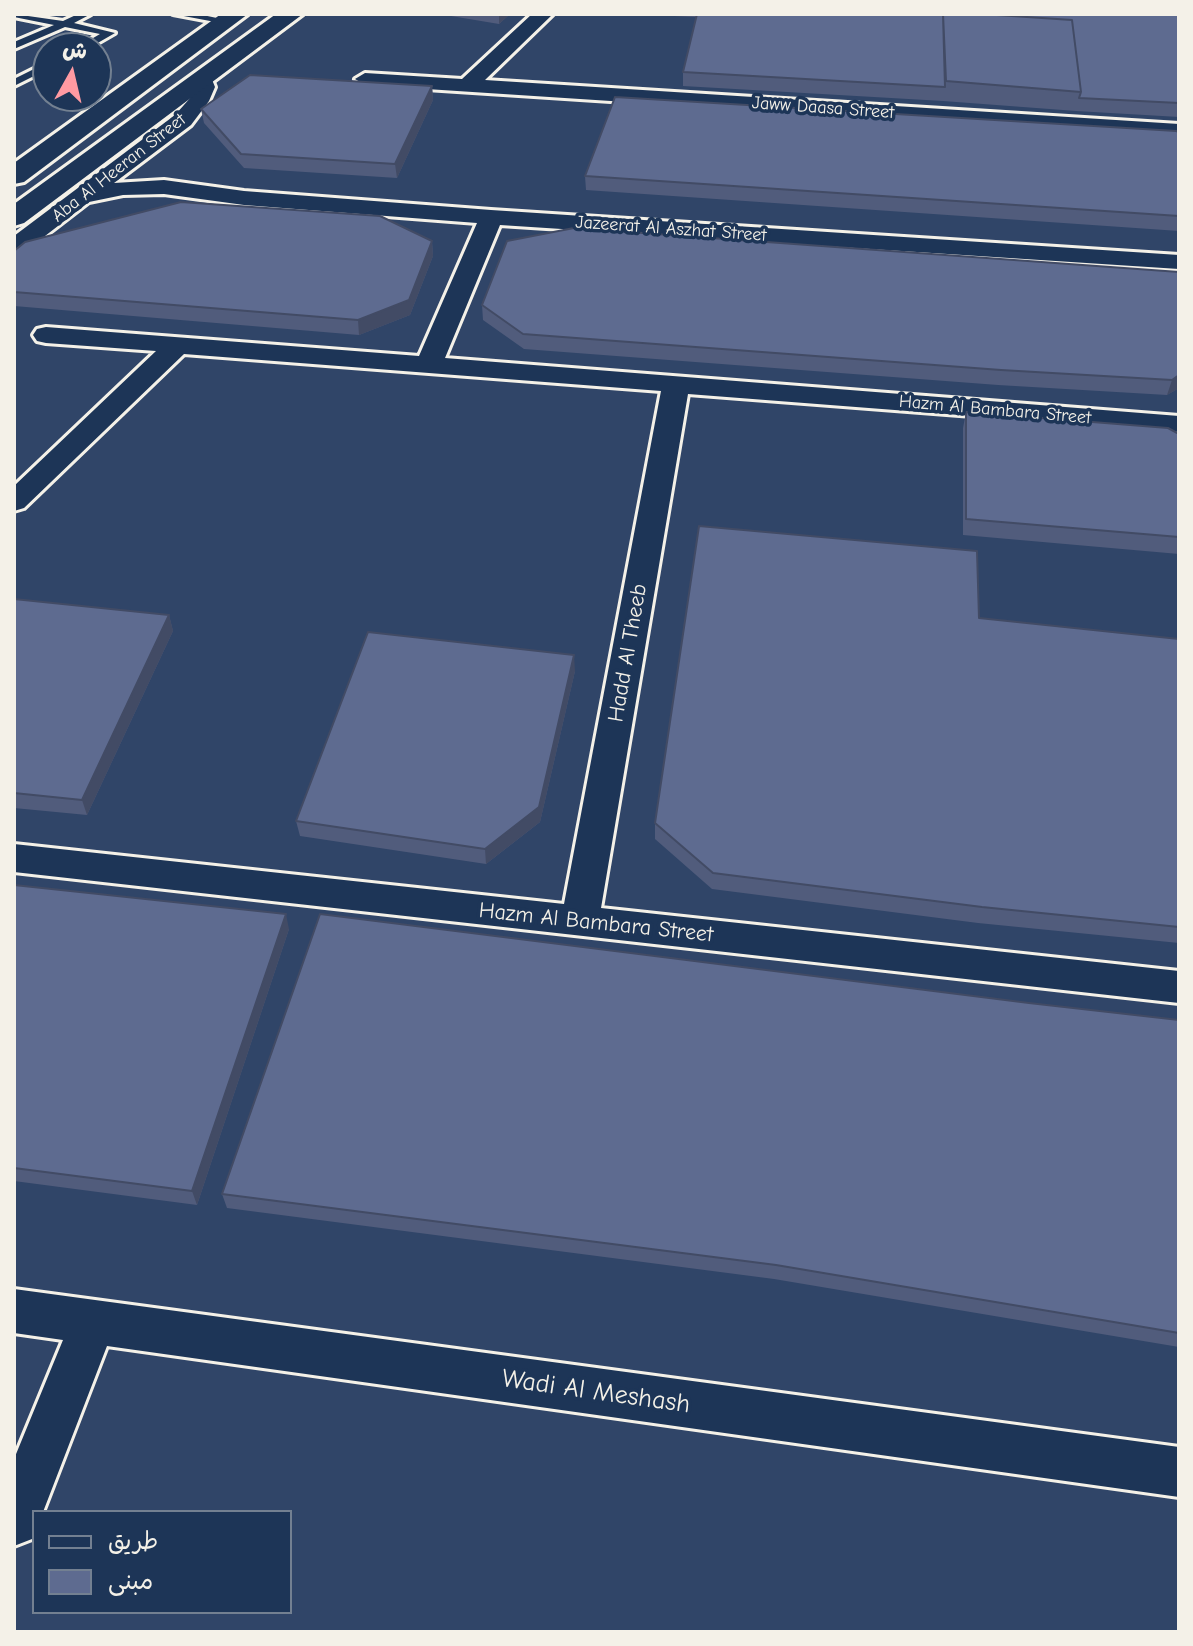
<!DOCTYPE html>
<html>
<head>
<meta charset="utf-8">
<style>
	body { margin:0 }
	#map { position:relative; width:1193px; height:1646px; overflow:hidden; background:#304568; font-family:"Comic Neue","Playpen Sans Arabic",sans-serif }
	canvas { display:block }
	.frame { position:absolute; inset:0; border:16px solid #f4f1e8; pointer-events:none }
	.legend { position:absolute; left:32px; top:1510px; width:260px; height:104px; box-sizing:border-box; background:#1d3557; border:2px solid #738091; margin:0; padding:10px 14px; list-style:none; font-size:24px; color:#f4f1e8 }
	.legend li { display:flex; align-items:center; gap:16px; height:40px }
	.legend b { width:40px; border:2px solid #738091 }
	.north { position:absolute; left:32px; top:32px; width:80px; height:80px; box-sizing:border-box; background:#1d3557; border:2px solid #738091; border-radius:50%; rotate:8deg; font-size:22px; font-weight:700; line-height:32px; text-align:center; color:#f4f1e8 }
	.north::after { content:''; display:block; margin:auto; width:28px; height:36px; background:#ff9aa2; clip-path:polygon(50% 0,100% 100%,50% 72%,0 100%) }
</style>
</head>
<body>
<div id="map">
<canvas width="1193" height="1646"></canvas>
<div class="frame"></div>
<ul class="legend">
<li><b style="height:10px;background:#1d3557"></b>طريق</li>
<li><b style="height:22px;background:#5e6b90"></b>مبنى</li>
</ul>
<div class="north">ش</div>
</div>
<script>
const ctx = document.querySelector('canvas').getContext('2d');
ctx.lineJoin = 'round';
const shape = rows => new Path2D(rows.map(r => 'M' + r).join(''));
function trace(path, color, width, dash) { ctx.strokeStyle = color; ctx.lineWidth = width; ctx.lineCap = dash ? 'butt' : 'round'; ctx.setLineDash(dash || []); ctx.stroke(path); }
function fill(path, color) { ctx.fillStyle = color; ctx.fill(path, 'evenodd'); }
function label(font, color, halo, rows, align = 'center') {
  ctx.font = font + ' "Comic Neue",sans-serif'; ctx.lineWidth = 7; ctx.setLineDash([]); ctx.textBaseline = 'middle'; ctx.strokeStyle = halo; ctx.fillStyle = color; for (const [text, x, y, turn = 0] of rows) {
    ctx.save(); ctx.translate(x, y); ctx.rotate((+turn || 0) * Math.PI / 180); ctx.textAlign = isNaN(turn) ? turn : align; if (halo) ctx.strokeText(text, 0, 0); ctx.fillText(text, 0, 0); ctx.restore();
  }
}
const lane = shape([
	[14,14,63,21,78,14,91,14,74,23,115,33,89,48,76,48,100,34,65,27,14,49,14,42,54,25,14,17,14,14],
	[173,14,198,14,231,21,226,24,173,14],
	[48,62,48,69,14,86,14,79,48,62]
]);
const street = shape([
	[532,14,553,14,485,80,1179,124,1179,138,365,85,355,79,365,73,462,79,532,14],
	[202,70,209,72,215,87,209,101,191,125,114,183,164,180,244,191,491,210,1179,255,1179,269,500,225,445,358,1179,416,1179,432,688,394,601,908,1179,971,1179,1003,14,872,14,844,564,904,661,391,184,354,24,508,14,511,14,486,156,351,46,343,37,341,33,335,37,329,46,327,419,356,477,223,244,205,164,194,123,195,89,202,23,253,14,255,14,236,175,115,192,96,195,87,192,76,202,70],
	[14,1289,1179,1447,1179,1497,107,1346,43,1512,34,1512,32,1539,14,1546,14,1459,63,1340,14,1333,14,1289]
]);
const secondary = shape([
	[221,14,248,14,24,182,14,184,14,163,221,14],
	[276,14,303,14,24,223,14,226,14,204,276,14]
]);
const wall = shape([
	[439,14,510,14,499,24],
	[631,14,1179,14,1179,117,1076,111,943,101,683,86,683,72,696,17],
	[432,86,433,100,397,178,244,168,204,123,201,109],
	[1179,132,1179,231,586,190,585,176],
	[432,241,433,256,410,315,359,335,14,306,14,251],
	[1179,272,1179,388,1167,395,998,385,524,349,483,320,482,305],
	[966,412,1179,434,1179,554,963,535,963,428],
	[14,599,169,615,173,631,87,815,14,808],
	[979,618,1179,639,1179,943,978,923,712,889,655,839,655,823],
	[575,671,540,822,486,864,300,836,296,821],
	[14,885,289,929,197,1205,14,1181],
	[1029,1003,1179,1020,1179,1347,774,1279,227,1208,222,1194]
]);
const shadedWall = shape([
	[499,14,510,14,499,24],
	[432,86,433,100,397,178,395,164],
	[432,241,433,256,410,315,359,335,358,320],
	[1179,375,1179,388,1167,395,1172,380],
	[169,615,173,631,87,815,82,800],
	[574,655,575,671,540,822,486,864,485,849],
	[286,914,289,929,197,1205,192,1191]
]);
const building = shape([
	[697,14,943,14,945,87,683,72,697,14],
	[943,14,982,14,1072,20,1081,92,946,81,943,14],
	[982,14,1179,14,1179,103,1079,98,1081,92,1072,20,982,14],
	[250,75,432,86,395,164,241,154,201,109,250,75],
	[615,97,1176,131,1179,132,1179,216,585,176,615,97],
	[181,202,380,216,432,241,409,300,358,320,14,292,14,251,25,242,181,202],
	[574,228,1179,272,1179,375,1172,380,1001,370,523,334,482,305,507,241,574,228],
	[966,412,1168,428,1179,434,1179,537,966,519,966,412],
	[699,526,977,551,979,618,1179,639,1179,927,982,907,713,873,655,823,699,526],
	[14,599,169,615,82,800,14,793,14,599],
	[368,632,574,655,539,807,485,849,296,821,368,632],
	[14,885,286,914,192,1191,14,1168,14,885],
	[320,914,1029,1003,1179,1020,1179,1333,776,1265,222,1194,320,914]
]);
const farStreetnames = [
	["Jaww Daasa Street",823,108,4],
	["Aba Al Heeran Street",119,168,-38],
	["Jazeerat Al Aszhat Street",671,229,4],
	["Hazm Al Bambara Street",995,410,5]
];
const streetNames = [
	["Hadd Al Theeb",628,653,-80],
	["Hazm Al Bambara Street",596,923,6]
];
const nearStreetnames = [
	["Wadi Al Meshash",596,1392,8]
];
trace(lane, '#f4f1e8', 6);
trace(street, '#f4f1e8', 6);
trace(secondary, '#f4f1e8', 6);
fill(lane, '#1d3557');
fill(street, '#1d3557');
fill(secondary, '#1d3557');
fill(wall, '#515c7c');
fill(shadedWall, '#424b65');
fill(building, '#5e6b90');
trace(building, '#424b65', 2);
label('18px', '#f4f1e8', '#1d3557', farStreetnames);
label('22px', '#f4f1e8', '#1d3557', streetNames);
label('26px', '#f4f1e8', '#1d3557', nearStreetnames);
</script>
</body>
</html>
